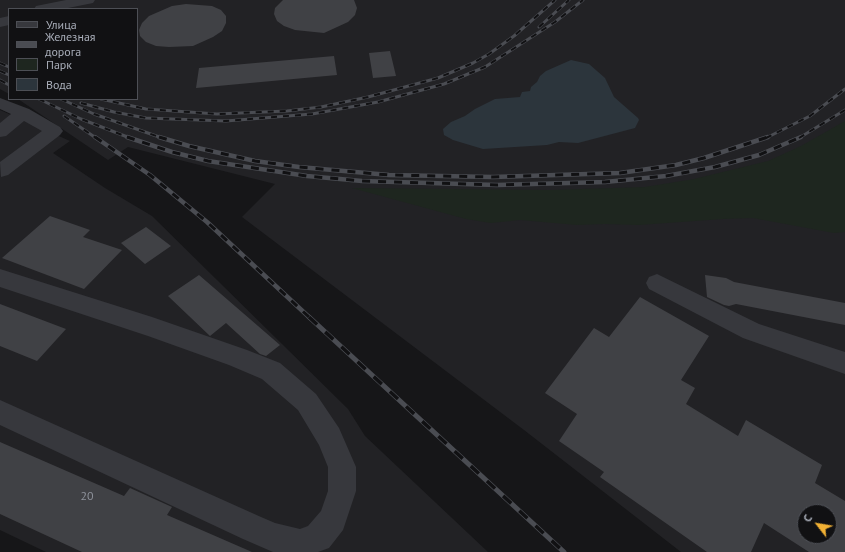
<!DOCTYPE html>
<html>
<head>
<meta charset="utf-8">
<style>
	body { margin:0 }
	#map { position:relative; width:845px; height:552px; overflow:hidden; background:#161618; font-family:"PT Sans",sans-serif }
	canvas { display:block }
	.legend { position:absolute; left:8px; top:8px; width:130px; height:92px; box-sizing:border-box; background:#111113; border:1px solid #4d4f55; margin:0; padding:5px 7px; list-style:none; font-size:12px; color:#a8adb8 }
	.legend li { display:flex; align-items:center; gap:8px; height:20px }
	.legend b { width:20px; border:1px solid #4d4f55 }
	.north { position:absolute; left:797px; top:504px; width:40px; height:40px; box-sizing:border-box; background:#111113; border:1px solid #4d4f55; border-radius:50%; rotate:301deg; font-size:11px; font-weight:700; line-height:16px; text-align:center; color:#a8adb8 }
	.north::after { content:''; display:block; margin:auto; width:14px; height:18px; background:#f2b134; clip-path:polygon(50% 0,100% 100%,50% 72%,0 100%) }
</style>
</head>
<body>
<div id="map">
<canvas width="845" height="552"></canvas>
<ul class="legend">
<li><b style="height:5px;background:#37383d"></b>Улица</li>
<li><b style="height:5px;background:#4a4c52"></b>Железная дорога</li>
<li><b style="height:11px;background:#1e261f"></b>Парк</li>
<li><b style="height:11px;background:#2c353c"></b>Вода</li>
</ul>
<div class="north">С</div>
</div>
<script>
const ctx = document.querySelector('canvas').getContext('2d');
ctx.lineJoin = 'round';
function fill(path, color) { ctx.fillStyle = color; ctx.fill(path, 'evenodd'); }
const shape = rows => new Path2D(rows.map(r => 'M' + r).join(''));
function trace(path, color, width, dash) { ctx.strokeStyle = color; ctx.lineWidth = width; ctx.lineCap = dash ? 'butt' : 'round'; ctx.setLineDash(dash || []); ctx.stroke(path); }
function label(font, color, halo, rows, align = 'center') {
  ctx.font = font + ' "PT Sans",sans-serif'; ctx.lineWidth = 3; ctx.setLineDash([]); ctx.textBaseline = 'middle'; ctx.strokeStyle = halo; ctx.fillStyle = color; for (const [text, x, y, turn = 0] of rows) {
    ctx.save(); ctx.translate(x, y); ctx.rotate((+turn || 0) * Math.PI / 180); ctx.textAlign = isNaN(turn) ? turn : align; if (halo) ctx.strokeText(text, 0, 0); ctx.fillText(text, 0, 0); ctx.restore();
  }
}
const built = shape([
	[0,0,845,0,845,552,681,552,524,430,242,217,275,184,128,147,108,160,18,99,137,99,137,9,9,9,9,94,0,89],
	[805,512,829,512,829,536,805,536],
	[0,110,70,141,53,153,105,188,152,216,348,409,365,436,488,552,46,552,0,530]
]);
const green = shape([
	[845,121,845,232,834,233,753,218,723,219,639,225,604,224,577,225,520,220,491,223,466,219,352,188,550,190,645,187,694,179,768,161,801,146]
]);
const water = shape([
	[571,60,589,64,605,78,614,97,638,118,639,120,635,128,578,143,559,142,547,145,483,149,453,140,444,135,443,129,451,122,465,116,475,109,495,99,520,97,522,92,530,91,531,87,537,82,540,76,546,71]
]);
const building = shape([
	[283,0,354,0,357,8,355,15,348,22,324,33,295,30,284,26,277,21,274,14,275,8],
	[186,4,212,6,221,10,226,16,226,23,222,31,213,37,193,46,169,47,156,46,146,42,140,36,139,30,142,23,149,16,172,6],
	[390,51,396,76,373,78,369,53],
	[334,56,337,75,196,88,199,68],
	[50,216,90,230,83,237,122,250,84,289,2,258],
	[146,227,171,246,145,264,121,243],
	[199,275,280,345,266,356,260,354,226,323,210,336,168,296],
	[705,275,726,278,734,282,845,303,845,325,736,304,729,306,724,305,707,297],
	[640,297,709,336,681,380,695,388,686,404,738,436,746,420,822,465,815,483,845,501,845,552,809,552,764,523,751,552,707,552,600,477,604,472,559,441,577,414,545,393,594,328,609,337],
	[805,512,829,512,829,536,805,536],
	[0,304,66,329,37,361,0,346],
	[0,442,124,496,130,488,172,507,167,515,252,552,82,552,0,514]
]);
const minor = shape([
	[66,0,95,0,93,3,63,9,34,9,36,6,66,0],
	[9,16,9,25,0,27,0,18,9,16],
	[0,98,29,109,60,127,63,131,60,135,8,175,1,177,0,162,42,131,24,121,6,136,0,137,0,123,11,114,0,109,0,98],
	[0,269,152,317,247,350,280,363,316,394,339,428,356,467,356,491,343,530,329,548,318,552,273,552,243,539,0,425,0,400,261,517,275,523,300,529,308,526,321,511,328,491,328,467,319,445,298,410,262,379,229,365,148,336,0,287,0,269],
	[657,274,759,324,845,352,845,374,743,338,649,289,646,283,649,277,657,274]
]);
const railFar2 = shape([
	[539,27,569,0],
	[0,63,9,67],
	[0,71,9,75],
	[0,80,9,85],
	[39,99,81,119,130,138],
	[61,99,94,114,162,138],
	[101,99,146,109,217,114,287,111,321,107,368,97,438,78,473,63,489,54,514,36,555,0],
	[81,103,114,112,146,118,226,121,312,114,378,102,444,84,485,67,555,22,583,0],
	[64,116,96,138],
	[766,138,810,116,845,89],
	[799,138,845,110]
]);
const railFar1 = shape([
	[95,137,150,175,207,222,310,318],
	[127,137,172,152,208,161,307,176,362,181,497,185,605,182,666,176,715,167,759,155,801,137],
	[159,137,189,146,255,161,299,167,389,175,493,177,620,173,676,165,704,158,768,137]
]);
const rail = shape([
	[309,317,564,552]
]);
const nearNumbernames = [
	["20",87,497]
];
fill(built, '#222225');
fill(green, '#1e261f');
fill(water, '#2c353c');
fill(building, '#404145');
fill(minor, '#37383d');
trace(railFar2, '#4a4c52', 3);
trace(railFar1, '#4a4c52', 4.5);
trace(rail, '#4a4c52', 5);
trace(railFar2, '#111113', 2, [6]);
trace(railFar1, '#111113', 3, [8]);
trace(rail, '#111113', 3.5, [11]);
label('12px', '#8e929b', null, nearNumbernames);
</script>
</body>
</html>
